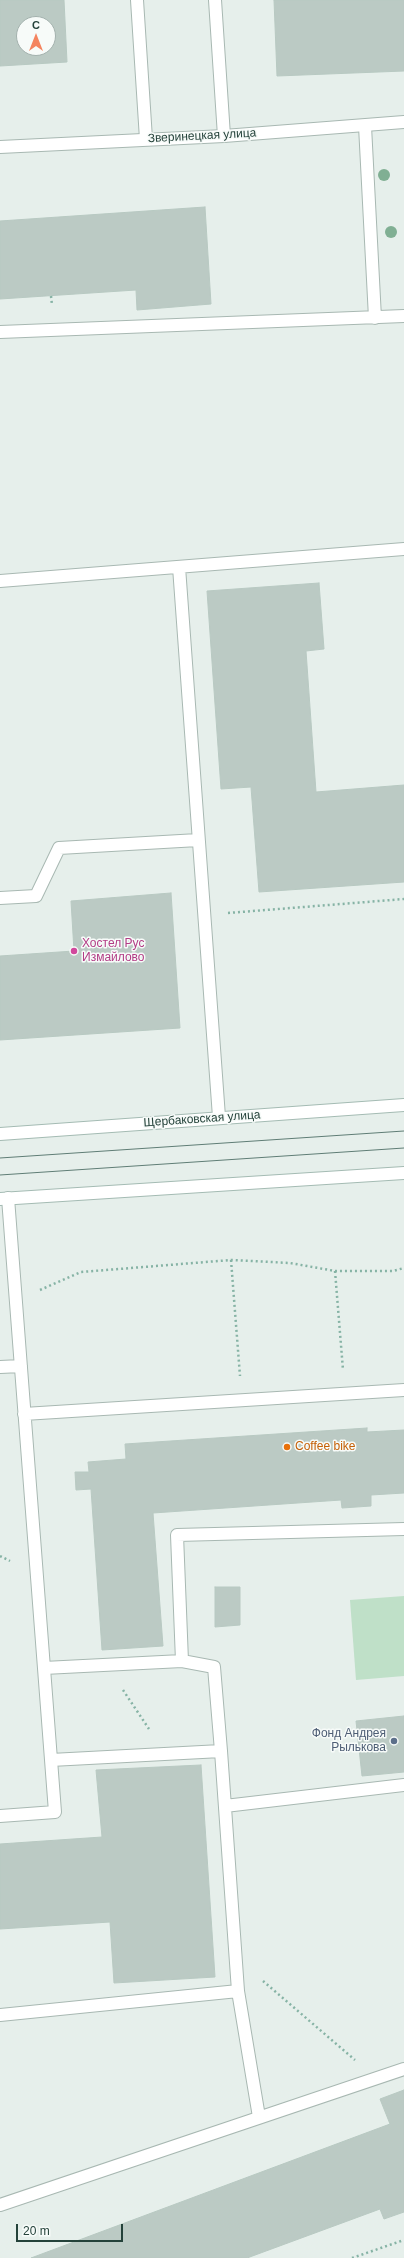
<!DOCTYPE html>
<html>
<head>
<meta charset="utf-8">
<style>
	body { margin:0 }
	#map { position:relative; width:404px; height:2258px; overflow:hidden; background:#e6efeb; font-family:Helvetica,sans-serif }
	canvas { display:block }
	.north { position:absolute; left:16px; top:16px; width:40px; height:40px; box-sizing:border-box; background:#f7fbf9; border:1px solid #a3b1ad; border-radius:50%; rotate:0deg; font-size:11px; font-weight:700; line-height:16px; text-align:center; color:#24423a }
	.north::after { content:''; display:block; margin:auto; width:14px; height:18px; background:#f4845f; clip-path:polygon(50% 0,100% 100%,50% 72%,0 100%) }
	.scale { position:absolute; left:16px; top:2224px; width:107px; height:18px; box-sizing:border-box; border:2px solid #24423a; border-top:0; padding-left:5px; font-size:12px; line-height:14px; white-space:nowrap; color:#24423a; -webkit-text-stroke:3px #f7fbf9; paint-order:stroke }
</style>
</head>
<body>
<div id="map">
<canvas width="404" height="2258"></canvas>
<div class="north">С</div>
<div class="scale">20 m</div>
</div>
<script>
const ctx = document.querySelector('canvas').getContext('2d');
ctx.lineJoin = 'round';
function fill(path, color) { ctx.fillStyle = color; ctx.fill(path, 'evenodd'); }
const shape = rows => new Path2D(rows.map(r => 'M' + r).join(''));
function trace(path, color, width, dash) { ctx.strokeStyle = color; ctx.lineWidth = width; ctx.lineCap = dash ? 'butt' : 'round'; ctx.setLineDash(dash || []); ctx.stroke(path); }
function label(font, color, halo, rows, align = 'center') {
  ctx.font = font + ' Helvetica,sans-serif'; ctx.lineWidth = 3; ctx.setLineDash([]); ctx.textBaseline = 'middle'; ctx.strokeStyle = halo; ctx.fillStyle = color; for (const [text, x, y, turn = 0] of rows) {
    ctx.save(); ctx.translate(x, y); ctx.rotate((+turn || 0) * Math.PI / 180); ctx.textAlign = isNaN(turn) ? turn : align; if (halo) ctx.strokeText(text, 0, 0); ctx.fillText(text, 0, 0); ctx.restore();
  }
}
const green = shape([
	[404,1596,404,1676,356,1680,350,1600]
]);
const building = shape([
	[0,0,64,0,67,62,0,66,0,0],
	[24,24,48,24,48,48,24,48,24,24],
	[274,0,404,0,404,71,277,76,274,0],
	[205,207,211,304,137,310,136,290,0,299,0,221,205,207],
	[319,583,324,649,306,651,316,792,404,785,404,882,259,892,251,787,221,789,207,591,319,583],
	[171,893,180,1028,0,1040,0,956,74,951,71,901,171,893],
	[367,1428,367,1432,404,1430,404,1493,371,1495,371,1506,342,1508,341,1500,153,1513,163,1646,102,1650,91,1489,76,1490,75,1472,89,1472,88,1462,126,1459,125,1444,367,1428],
	[215,1587,240,1587,240,1625,215,1627,215,1587],
	[404,1716,404,1772,362,1776,356,1721,404,1716],
	[201,1765,215,1977,114,1983,110,1922,0,1929,0,1844,102,1837,96,1770,201,1765],
	[404,2090,404,2212,384,2219,380,2209,247,2258,31,2258,390,2124,380,2099,404,2090]
]);
const path = shape([
	[51,296,52,305],
	[228,913,404,899],
	[231,1260,240,1376],
	[335,1271,343,1370],
	[40,1290,81,1272,231,1260,290,1263,335,1271,393,1271,404,1268],
	[0,1556,10,1561],
	[123,1690,149,1729],
	[263,1981,355,2060],
	[352,2258,404,2240]
]);
const service = shape([
	[137,0,146,139],
	[215,0,224,136],
	[365,126,375,318],
	[0,332,404,316],
	[179,567,219,1117],
	[0,581,404,549],
	[0,898,36,896,59,848,198,840],
	[0,1367,21,1366],
	[24,1414,404,1390],
	[182,1661,214,1667,221,1751],
	[44,1668,182,1661,177,1535,404,1529],
	[51,1760,221,1751,238,1991],
	[225,1806,404,1785],
	[0,1816,55,1812,8,1198],
	[0,2015,238,1991,259,2117],
	[0,2205,404,2069]
]);
const minor = shape([
	[0,147,224,136,404,122]
]);
const secondary = shape([
	[0,1134,404,1105],
	[0,1199,404,1173]
]);
const tram = shape([
	[0,1158,404,1131],
	[0,1175,404,1148]
]);
const trees = [
	[384,175],
	[391,232]
];
const markers = [
	[74,951,4,"#d1479c"],
	[287,1447,4,"#e8710a"],
	[394,1741,4,"#5c6f8a"]
];
const streetNames = [
	["Зверинецкая улица",202,136,-3],
	["Щербаковская улица",202,1119,-4]
];
const hotelNames = [
	["Хостел Рус",82,944],
	["Измайлово",82,958]
];
const foodNames = [
	["Coffee bike",295,1447]
];
const serviceNames = [
	["Фонд Андрея",386,1734],
	["Рылькова",386,1748]
];
fill(green, '#bfe0c8');
fill(building, '#bbcac4');
trace(building, '#b8c9c2', 1);
trace(service, '#a8b8b2', 14);
trace(minor, '#a8b8b2', 14);
trace(secondary, '#a4bbb3', 14);
trace(path, '#86b3a5', 2.5, [2, 3]);
trace(service, '#fff', 12);
trace(minor, '#fff', 12);
trace(secondary, '#fff', 12);
trace(tram, '#5f7d75', 1);
ctx.fillStyle = '#80af93';
for (const [x, y] of trees) { ctx.beginPath(); ctx.arc(x, y, 6, 0, 2 * Math.PI); ctx.fill(); }
for (const [x, y, r, color] of markers) { const dot = new Path2D(); dot.arc(x, y, r, 0, 2 * Math.PI); ctx.fillStyle = color; ctx.fill(dot); trace(dot, '#f7fbf9', 1.5); }
label('12px', '#24423a', '#f7fbf9', streetNames);
label('12px', '#b23c85', '#f7fbf9', hotelNames, 'left');
label('12px', '#c56008', '#f7fbf9', foodNames, 'left');
label('12px', '#4e5e75', '#f7fbf9', serviceNames, 'right');
</script>
</body>
</html>
